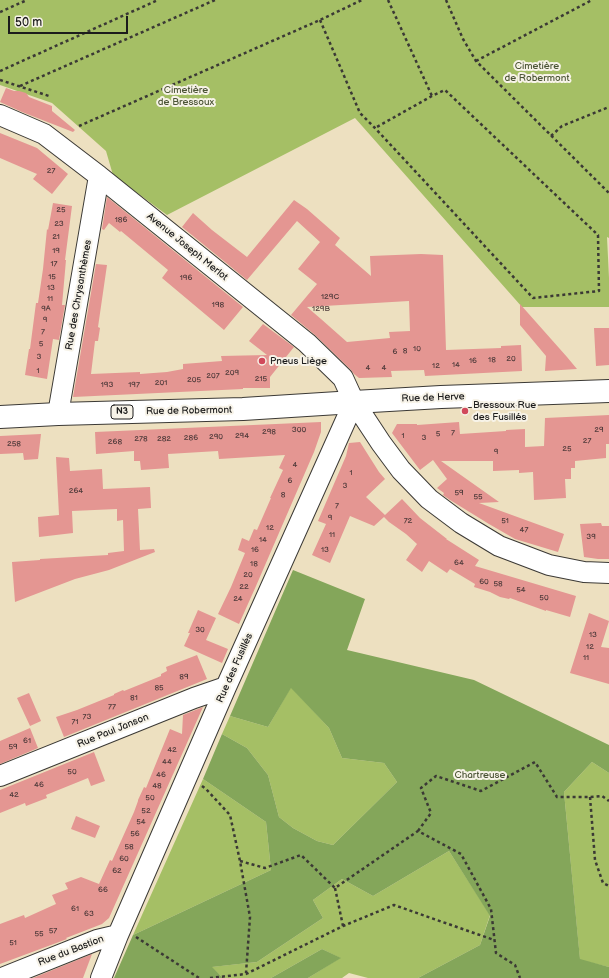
<!DOCTYPE html>
<html>
<head>
<meta charset="utf-8">
<style>
	body { margin:0 }
	#map { position:relative; width:609px; height:978px; overflow:hidden; background:#ede0c0; font-family:"Balsamiq Sans",sans-serif }
	canvas { display:block }
	.scale { position:absolute; left:8px; top:16px; width:120px; height:18px; box-sizing:border-box; border:2px solid #1c1c1c; border-top:0; padding-left:5px; font-size:12px; line-height:14px; white-space:nowrap; color:#1c1c1c; -webkit-text-stroke:3px #f7f3e8; paint-order:stroke }
</style>
</head>
<body>
<div id="map">
<canvas width="609" height="978"></canvas>
<div class="scale">50 m</div>
</div>
<script>
const ctx = document.querySelector('canvas').getContext('2d');
ctx.lineJoin = 'round';
function fill(path, color) { ctx.fillStyle = color; ctx.fill(path, 'evenodd'); }
const shape = rows => new Path2D(rows.map(r => 'M' + r).join(''));
function trace(path, color, width, dash) { ctx.strokeStyle = color; ctx.lineWidth = width; ctx.lineCap = dash ? 'butt' : 'round'; ctx.setLineDash(dash || []); ctx.stroke(path); }
function label(font, color, halo, rows, align = 'center') {
  ctx.font = font + ' "Balsamiq Sans",sans-serif'; ctx.lineWidth = 4; ctx.setLineDash([]); ctx.textBaseline = 'middle'; ctx.strokeStyle = halo; ctx.fillStyle = color; for (const [text, x, y, turn = 0] of rows) {
    ctx.save(); ctx.translate(x, y); ctx.rotate((+turn || 0) * Math.PI / 180); ctx.textAlign = isNaN(turn) ? turn : align; if (halo) ctx.strokeText(text, 0, 0); ctx.fillText(text, 0, 0); ctx.restore();
  }
}
const green = shape([
	[0,0,609,0,609,238,607,237,609,278,609,307,522,307,355,118,167,215,113,175,106,151,52,103,0,85],
	[291,687,329,728,342,758,384,763,397,782,333,845,317,841,293,828,279,817,268,775,247,748,222,734,230,716,268,727],
	[592,762,609,773,609,967,580,960,564,792],
	[203,779,266,822,271,870,133,935],
	[449,851,490,915,480,945,418,978,368,978,349,973,342,978,308,978,340,958,322,949,271,978,223,978,211,967,257,962,323,918,313,900,342,879,373,896]
]);
const forest = shape([
	[293,570,365,599,347,650,474,680,609,745,609,773,592,762,564,792,580,959,609,967,609,978,418,978,480,945,490,916,449,851,373,896,342,879,313,900,323,918,257,962,212,967,223,978,114,978,133,935,271,870,266,822,203,779,222,734,247,748,268,775,279,817,293,828,317,841,333,845,397,782,384,763,342,758,329,728,291,688,268,727,230,716],
	[322,949,341,958,308,978,271,978]
]);
const building = shape([
	[6,88,14,91,19,91,26,93,29,97,52,106,52,111,75,130,73,132,22,112,0,102],
	[0,133,37,148,68,174,52,194,33,179,37,174,0,158],
	[107,197,243,307,224,330,162,278,168,270,121,231,120,232,109,223,104,230,102,229],
	[294,200,307,209,340,238,335,245,371,276,370,256,421,254,443,255,446,350,501,348,501,346,521,345,522,371,425,376,424,370,391,371,392,377,359,378,354,374,351,370,315,335,291,315,317,284,298,269,320,242,297,221,247,280,182,227,193,213,212,230,247,257],
	[409,301,410,331,389,332,390,338,347,342,321,319,307,307],
	[53,203,72,206,65,260,66,260,62,305,65,305,59,340,53,339,47,379,25,375,29,349,30,349,36,303,38,303,43,269,47,229,48,230],
	[96,264,107,265,98,327,100,328,98,341,95,341,91,374,140,372,140,374,167,372,183,369,183,364,222,361,221,356,267,355,249,341,263,324,294,347,270,377,270,388,243,388,243,389,73,397],
	[520,304,567,357,577,369,545,371,546,356,520,325],
	[594,328,609,328,609,365,596,366],
	[609,415,609,444,606,444,606,458,575,461,575,468,571,468,571,479,565,479,566,498,534,500,533,472,519,473,519,470,493,471,493,461,441,461,499,502,479,503,564,534,558,552,515,539,489,524,450,500,443,495,444,493,437,488,447,479,433,460,420,470,392,433,397,424,417,424,417,425,459,422,460,434,506,431,506,430,525,429,525,447,544,446,545,418],
	[321,422,321,432,314,452,256,586,239,624,218,614,231,587,245,553,238,550,242,538,249,541,254,529,257,530,271,498,270,498,283,470,279,468,285,455,219,459,218,451,168,454,169,468,141,470,140,461,134,461,134,451,96,454,95,432],
	[41,434,38,459,24,460,23,453,0,454,0,436],
	[360,442,379,472,385,479,366,497,385,515,402,499,420,518,447,539,446,539,479,560,475,566,576,596,570,617,546,610,546,611,510,598,509,599,500,597,490,592,474,587,475,584,450,569,447,573,429,561,422,572,406,560,417,544,406,534,389,522,384,517,374,526,350,516,330,563,312,555,326,524,318,521,346,456,349,443],
	[56,457,69,458,70,471,102,469,103,489,150,487,151,508,138,509,140,550,154,549,155,552,109,570,75,579,15,602,12,562,40,560,40,559,108,555,108,553,124,551,123,520,117,521,117,509,72,511,73,533,39,537,38,517,59,515],
	[601,523,602,526,609,526,609,559,598,559,584,557,580,524],
	[198,610,216,618,206,640,228,649,222,663,184,646,190,633,188,633],
	[589,613,609,621,601,647,609,648,609,684,570,673],
	[197,655,207,679,64,737,56,717,77,710,114,695,114,694,123,690,124,691,161,676,161,674,167,671,166,667],
	[29,693,41,721,30,726,17,698],
	[203,707,109,918,102,924,66,938,67,939,0,964,0,924,24,915,25,918,56,904,52,895,68,889,65,883,81,877,99,884,110,860,112,861,134,812,138,801,138,800,144,787,146,788,170,729,182,734,183,715],
	[30,728,38,748,0,764,0,741],
	[94,752,105,781,91,786,88,778,46,795,47,798,26,806,25,803,0,813,0,790],
	[76,816,100,826,95,838,71,829],
	[92,954,83,978,33,978]
]);
const path = shape([
	[388,0,432,96],
	[446,0,463,39,476,61,609,193],
	[0,12,27,0],
	[320,20,360,113,375,128,533,298,599,291,598,235,445,90,432,96,375,128],
	[476,61,592,0],
	[0,71,158,0],
	[0,80,49,96],
	[20,86,215,0],
	[79,126,320,20,362,0],
	[551,136,562,126,609,107],
	[202,786,206,789,230,815,240,861,250,917,246,973],
	[590,797,595,860,603,883,609,886],
	[418,831,431,813,421,788,436,776,481,791,535,762,557,797,590,797,602,796,609,801],
	[240,861,265,868,301,855,335,888,418,831,461,854,491,909,496,953,515,965,520,978],
	[335,888,343,926],
	[136,937,199,978],
	[210,978,246,974,343,926,394,905,494,940]
]);
const minor = shape([
	[0,115,44,134,99,176,307,343,343,378,354,402,381,443,401,470,429,499,461,523,499,546,549,565,584,572,609,573],
	[58,414,99,176],
	[0,776,194,698,226,687],
	[2,978,97,940,118,935],
	[101,978,118,935,226,687,354,402]
]);
const major = shape([
	[0,417,58,414,243,409,354,402,441,397,609,391]
]);
const markers = [
	[262,361,4,"#d1495b"],
	[465,411,4,"#d1495b"]
];
const numberNames = [
	["27",51,171],
	["25",61,210],
	["186",121,220],
	["23",59,224],
	["21",56,237],
	["19",56,251],
	["17",54,264],
	["15",52,277],
	["196",186,278],
	["13",51,288],
	["129C",330,297],
	["11",50,299],
	["198",218,305],
	["9A",46,309],
	["129B",321,309],
	["9",45,320],
	["7",43,332],
	["5",41,344],
	["10",417,349],
	["8",405,351],
	["6",395,352],
	["3",39,357],
	["20",511,359],
	["18",492,360],
	["16",473,361],
	["14",456,365],
	["12",436,366],
	["4",368,368],
	["4",384,368],
	["1",38,371],
	["209",232,373],
	["207",213,376],
	["215",261,379],
	["205",194,380],
	["201",161,383],
	["193",107,385],
	["197",134,385],
	["300",299,430],
	["29",599,430],
	["298",269,432],
	["7",453,433],
	["5",438,434],
	["294",242,436],
	["1",403,436],
	["290",216,437],
	["286",191,438],
	["3",424,438],
	["278",141,439],
	["282",164,439],
	["27",587,441],
	["268",115,442],
	["258",14,444],
	["25",567,449],
	["9",496,452],
	["4",295,465],
	["1",351,473],
	["6",290,481],
	["3",345,486],
	["264",76,491],
	["59",459,493],
	["8",283,495],
	["55",478,497],
	["7",337,506],
	["9",330,518],
	["72",408,521],
	["51",505,521],
	["12",270,528],
	["47",524,530],
	["11",332,535],
	["39",591,537],
	["14",263,540],
	["16",255,550],
	["13",325,550],
	["64",459,563],
	["18",254,564],
	["20",248,575],
	["60",484,582],
	["58",498,584],
	["22",244,587],
	["54",521,590],
	["50",544,598],
	["24",238,599],
	["30",200,630],
	["13",593,635],
	["12",590,647],
	["11",586,658],
	["89",184,677],
	["85",159,688],
	["81",134,698],
	["77",112,707],
	["73",87,717],
	["71",75,722],
	["61",27,741],
	["59",13,747],
	["42",172,750],
	["44",167,762],
	["50",72,772],
	["46",161,775],
	["46",39,785],
	["48",157,786],
	["42",14,795],
	["50",150,798],
	["52",146,811],
	["54",141,822],
	["56",135,834],
	["58",129,847],
	["60",124,859],
	["62",117,871],
	["66",103,890],
	["61",75,909],
	["63",89,914],
	["57",53,931],
	["55",39,934],
	["51",13,943]
];
const shields = [
	[122,412,22]
];
const shieldNames = [
	["N3",122,412]
];
const parkNames = [
	["Cimetière",537,66],
	["de Robermont",537,78],
	["Cimetière",186,90],
	["de Bressoux",186,102],
	["Chartreuse",480,775]
];
const streetNames = [
	["Avenue Joseph Merlot",187,247,39],
	["Rue des Chrysanthèmes",79,295,-80],
	["Rue de Herve",433,398,-2],
	["Rue de Robermont",189,411,-1],
	["Rue des Fusillés",235,668,-66],
	["Rue Paul Janson",113,731,-22],
	["Rue du Bastion",71,951,-21]
];
const poiNames = [
	["Pneus Liège",270,361],
	["Bressoux Rue",473,405],
	["des Fusillés",473,417]
];
fill(green, '#a5bf65');
fill(forest, '#84a65a');
fill(building, '#e49692');
trace(minor, '#3b3935', 22);
trace(major, '#3b3935', 24);
trace(path, '#3b3935', 2.5, [3, 3]);
trace(minor, '#fff', 20);
trace(major, '#fff', 22);
for (const [x, y, r, color] of markers) { const dot = new Path2D(); dot.arc(x, y, r, 0, 2 * Math.PI); ctx.fillStyle = color; ctx.fill(dot); trace(dot, '#f7f3e8', 1.5); }
label('8px', '#4e3a3a', null, numberNames);
for (const [x, y, w] of shields) { const box = new Path2D(); box.roundRect(x - w / 2, y - 7, w, 14, 3); ctx.fillStyle = '#f7f3e8'; ctx.fill(box); trace(box, '#1c1c1c', 1); }
label('bold 9px', '#1c1c1c', null, shieldNames);
label('10px', '#4c5536', '#f7f3e8', parkNames);
label('10px', '#1c1c1c', '#f7f3e8', streetNames);
label('10px', '#1c1c1c', '#f7f3e8', poiNames, 'left');
</script>
</body>
</html>
